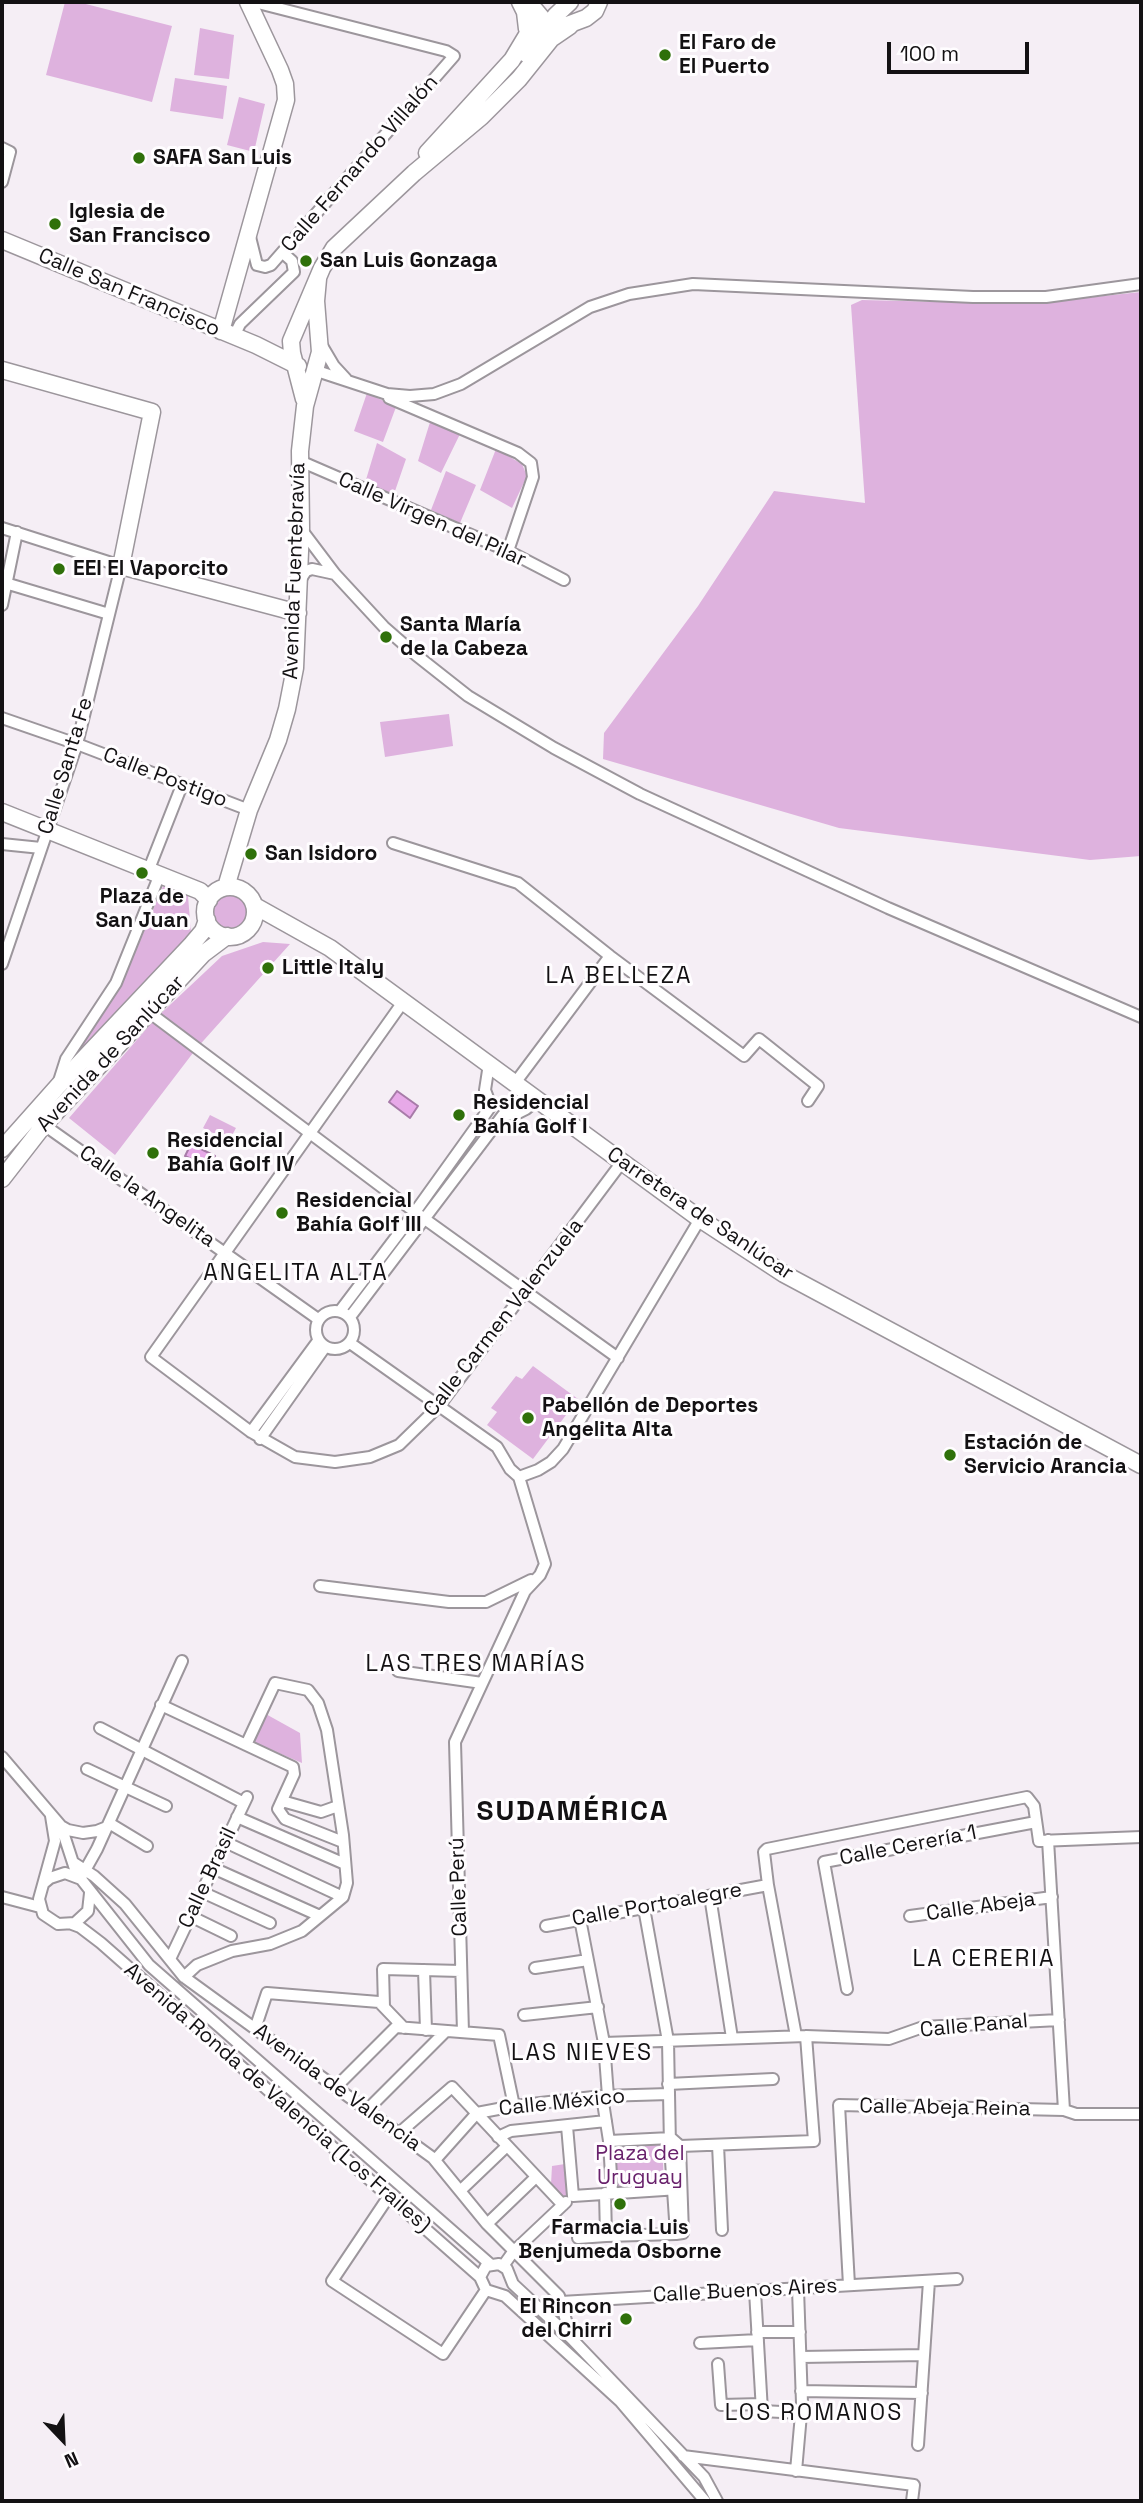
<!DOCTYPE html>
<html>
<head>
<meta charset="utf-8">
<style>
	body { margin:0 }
	#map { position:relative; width:1143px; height:2503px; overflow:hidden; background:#f5eef5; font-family:"Space Grotesk",sans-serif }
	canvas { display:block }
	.frame { position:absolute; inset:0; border:4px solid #131113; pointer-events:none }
	.north { position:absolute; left:28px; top:2405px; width:70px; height:70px; -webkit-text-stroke:5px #fffdff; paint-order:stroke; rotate:157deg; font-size:19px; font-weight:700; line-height:28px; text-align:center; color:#131113 }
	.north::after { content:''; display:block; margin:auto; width:24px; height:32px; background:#131113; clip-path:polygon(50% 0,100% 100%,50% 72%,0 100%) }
	.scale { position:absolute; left:887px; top:42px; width:142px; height:32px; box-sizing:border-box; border:4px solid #131113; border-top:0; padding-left:9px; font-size:21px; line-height:24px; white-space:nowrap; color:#131113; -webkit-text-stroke:5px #fffdff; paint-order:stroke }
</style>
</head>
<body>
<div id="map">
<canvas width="1143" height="2503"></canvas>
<div class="frame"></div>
<div class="north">N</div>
<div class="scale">100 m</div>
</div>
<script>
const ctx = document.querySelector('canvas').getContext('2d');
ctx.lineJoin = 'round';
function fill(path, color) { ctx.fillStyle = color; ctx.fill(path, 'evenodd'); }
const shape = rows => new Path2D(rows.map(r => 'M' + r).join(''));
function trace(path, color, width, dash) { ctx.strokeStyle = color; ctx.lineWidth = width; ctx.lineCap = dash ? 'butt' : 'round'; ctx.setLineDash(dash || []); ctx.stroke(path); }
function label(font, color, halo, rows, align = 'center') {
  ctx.font = font + ' "Space Grotesk",sans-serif'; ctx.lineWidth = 6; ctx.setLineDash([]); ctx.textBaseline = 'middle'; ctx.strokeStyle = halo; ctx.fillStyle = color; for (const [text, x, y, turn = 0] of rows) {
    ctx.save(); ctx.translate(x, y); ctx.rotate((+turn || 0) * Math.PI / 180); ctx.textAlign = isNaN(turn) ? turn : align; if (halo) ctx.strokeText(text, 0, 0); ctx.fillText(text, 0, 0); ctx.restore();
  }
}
const green = shape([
	[65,2,78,2,172,26,152,102,46,75],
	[200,28,234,35,229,79,194,75],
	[175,78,227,86,223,119,170,111],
	[239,97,265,104,254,152,227,145],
	[1141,292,1141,856,1090,860,839,828,603,759,604,733,698,606,774,491,865,503,851,305,862,300,1028,304],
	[367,393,396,407,383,442,354,431],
	[431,419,460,434,441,473,418,461],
	[377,443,406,459,394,494,365,483],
	[496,449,522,464,527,476,512,508,480,490],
	[446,471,476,485,460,523,431,510],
	[449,714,453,746,385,757,380,722],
	[164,884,188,896,191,933,70,1067,71,1061,121,986],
	'213 911a17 17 0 1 1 34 0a17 17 0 1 1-34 0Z',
	[263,942,290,944,196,1049,115,1155,69,1118,155,1019,222,956],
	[210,1115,236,1128,229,1141,203,1128],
	[533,1366,578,1399,533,1459,487,1425,497,1412,491,1408,516,1376,522,1379],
	[264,1713,300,1733,302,1763,253,1742],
	[662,2143,664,2185,618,2188,615,2146],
	[565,2164,568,2197,563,2201,551,2184,552,2166]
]);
const water = shape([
	[397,1091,418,1106,410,1118,389,1102,397,1091],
	[191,1144,215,1156,209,1168,185,1156,191,1144]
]);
const street = shape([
	[2,148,10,152,2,182],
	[250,237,257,265,265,267,271,265,454,56,446,51,254,2],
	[234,336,240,324,294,272,292,261,283,253],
	[321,344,334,366,346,379],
	[314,370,387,394,410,396,434,394,461,384,590,307,629,294,693,284,973,297,1046,297,1141,284],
	[389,398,518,453,531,463,533,477,508,551],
	[300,461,508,551,564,580],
	[2,528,121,566,77,744,2,964],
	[301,529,335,574,384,627,416,655,468,696,554,748,640,794,888,908,1141,1017],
	[2,582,109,614],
	[299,582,306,571,312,569,335,574],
	[2,605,17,532],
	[2,718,77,744,249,810],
	[393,843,518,883,610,956,744,1056,759,1039,818,1086,808,1101],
	[2,844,41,848],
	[149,869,182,785],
	[403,1002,151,1357,251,1432,295,1457,335,1462,370,1457,399,1445,439,1406,622,1162],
	[150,1013,415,1212,618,1358],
	[59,1081,66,1059,116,983,160,874],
	[515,1083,610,956],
	[44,1125,318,1319],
	'316 1330a19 19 0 1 1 38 0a19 19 0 1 1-38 0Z',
	[340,1311,415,1212,491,1106,485,1090,489,1064],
	[350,1317,503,1115,516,1114,526,1109,537,1100],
	[350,1343,497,1447,510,1469,519,1477],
	[251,1432,318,1341],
	[260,1439,325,1347],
	[519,1477,538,1470,551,1462,563,1449,700,1219],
	[320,1586,449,1602,486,1602,531,1580],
	[398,1671,482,1683],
	[161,1705,293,1767,294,1774,278,1809,285,1819,343,1842],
	[100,1728,244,1803],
	[2,1757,61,1826,75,1869],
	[87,1769,166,1806],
	[282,1801,321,1812,338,1806],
	[51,1816,55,1841,39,1899,43,1914,58,1924,75,1923,88,1911,90,1893],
	[237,1817,345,1864],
	[109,1823,147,1846],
	[61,1826,68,1830,83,1833,97,1831,107,1827],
	[1048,1840,1064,2110],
	[225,1842,343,1897],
	[74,1863,94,1876,125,1904,184,1977,433,2158,487,2224,559,2296,571,2338],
	[213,1868,320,1916],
	[83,1874,97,1849,182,1661],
	[44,1883,50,1878,65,1873,81,1879,149,1965,490,2264],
	[202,1892,270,1923],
	[710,1896,732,2038],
	[2,1897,40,1907],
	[644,1908,668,2041,670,2146,676,2234,683,2233,680,2146,671,2138],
	[190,1916,231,1936],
	[910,1916,1052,1897],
	[580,1919,604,2043,608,2096],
	[72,1924,80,1927,101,1943,480,2277],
	[546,1926,768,1885],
	[170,1959,247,1797],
	[535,1968,588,1960],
	[424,1970,426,2030],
	[184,1977,197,1965,232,1951,270,1944,302,1931,343,1897,347,1883,343,1835,327,1730,318,1703,308,1690,275,1683,246,1745],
	[847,1989,824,1862,1036,1822],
	[384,2007,383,1969,461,1971],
	[524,2015,598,2007],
	[255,2029,267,1993,379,2002,404,2028],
	[463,2032,455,1742,525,1591,540,1575,545,1564,519,1477],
	[796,2036,768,1885,764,1852,767,1849,1027,1797,1034,1806,1039,1841,1141,1837],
	[604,2043,806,2036,889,2039,923,2027,1059,2020],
	[668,2084,773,2079],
	[336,2087,396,2027,499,2035,514,2106],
	[602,2096,609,2141],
	[367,2110,446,2031],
	[567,2126,573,2196],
	[398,2134,452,2087,563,2205],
	[498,2137,511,2131,606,2121],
	[718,2145,722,2230],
	[680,2146,814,2141,806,2036],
	[435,2160,477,2113,514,2106,602,2096,669,2094],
	[460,2191,507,2146],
	[605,2193,606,2236,676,2234],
	[612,2193,609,2141,671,2138],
	[389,2196,332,2281,443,2354,486,2290],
	[573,2196,679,2189],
	[487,2224,536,2177],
	[578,2238,606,2236],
	[503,2266,513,2252,566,2202],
	[849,2285,839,2105,1064,2110,1076,2114,1141,2114],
	[755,2291,762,2411,801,2413],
	[561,2302,957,2279],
	[757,2332,800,2332],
	[700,2343,758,2340],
	[801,2357,924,2355],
	[718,2364,721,2405,762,2404],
	[801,2391,922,2393],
	[918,2445,929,2281],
	[683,2456,914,2485,912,2501],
	[796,2471,802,2403,798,2289],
	[705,2501,620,2401,505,2296,486,2290,480,2277,486,2266,499,2264,507,2269,513,2284,571,2338,704,2477,717,2501]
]);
const secondary = shape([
	[520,2,525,12,527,29],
	[535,10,546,23,562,27,586,18,595,11,599,2],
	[555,16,570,2],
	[526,54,541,32],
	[427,153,512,60,527,35,535,10],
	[2,240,256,345,298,366],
	[221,331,286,100,285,84,280,70,248,2],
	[2,370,152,412,121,566,298,613],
	[304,399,292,353,291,341,322,268,334,248,414,173,481,117,519,79,551,39,570,26],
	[2,812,200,891,209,900],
	[226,887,249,810,278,740,287,709,295,668,301,528,300,451,305,406,320,352,316,301,318,279],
	'205 912a25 25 0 1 1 50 0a25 25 0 1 1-50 0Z',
	[255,906,330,948,700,1219,784,1274,1141,1465],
	[2,1149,58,1086,192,944,203,931,207,920],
	[2,1179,44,1125,203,954,227,936]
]);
const markers = [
	[665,55,7,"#2f700a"],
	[139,158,7,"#2f700a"],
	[55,224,7,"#2f700a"],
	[306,261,7,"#2f700a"],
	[59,569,7,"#2f700a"],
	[386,637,7,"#2f700a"],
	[251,854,7,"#2f700a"],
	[142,873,7,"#2f700a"],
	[268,968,7,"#2f700a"],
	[459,1115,7,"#2f700a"],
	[153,1153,7,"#2f700a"],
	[282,1213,7,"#2f700a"],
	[528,1418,7,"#2f700a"],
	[950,1455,7,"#2f700a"],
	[620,2204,7,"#2f700a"],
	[626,2319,7,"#2f700a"]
];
const poiNames = [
	["El Faro de",679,43],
	["El Puerto",679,67],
	["SAFA San Luis",153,158],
	["Iglesia de",69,212],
	["San Francisco",69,236],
	["San Luis Gonzaga",320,261],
	["EEI El Vaporcito",73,569],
	["Santa María",400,625],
	["de la Cabeza",400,649],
	["San Isidoro",265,854],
	["Plaza de",142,897,"center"],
	["San Juan",142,921,"center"],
	["Little Italy",282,968],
	["Residencial",473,1103],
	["Bahía Golf I",473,1127],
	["Residencial",167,1141],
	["Bahía Golf IV",167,1165],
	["Residencial",296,1201],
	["Bahía Golf III",296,1225],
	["Pabellón de Deportes",542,1406],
	["Angelita Alta",542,1430],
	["Estación de",964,1443],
	["Servicio Arancia",964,1467],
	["Farmacia Luis",620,2228,"center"],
	["Benjumeda Osborne",620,2252,"center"],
	["El Rincon",612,2307,"right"],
	["del Chirri",612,2331,"right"]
];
const streetNames = [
	["Calle Fernando Villalón",360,164,-49],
	["Calle San Francisco",129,293,23],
	["Calle Virgen del Pilar",432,520,24],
	["Avenida Fuentebravía",295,571,-88],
	["Calle Santa Fe",66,766,-73],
	["Calle Postigo",165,778,21],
	["Avenida de Sanlúcar",111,1054,-47],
	["Calle la Angelita",147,1197,35],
	["Carretera de Sanlúcar",700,1214,34],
	["Calle Carmen Valenzuela",504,1318,-52],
	["Calle Cerería 1",908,1846,-11],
	["Calle Brasil",208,1878,-65],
	["Calle Perú",459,1887,-92],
	["Calle Portoalegre",657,1905,-10],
	["Calle Abeja",981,1907,-8],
	["Calle Panal",974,2026,-5],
	["Avenida de Valencia",337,2088,36],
	["Avenida Ronda de Valencia (Los Frailes)",277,2098,41],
	["Calle México",562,2103,-6],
	["Calle Abeja Reina",945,2108,1],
	["Calle Buenos Aires",745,2291,-3]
];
const parkNames = [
	["Plaza del",640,2154],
	["Uruguay",640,2178]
];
const neighbourhoodNames = [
	["LA BELLEZA",619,977],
	["ANGELITA ALTA",296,1274],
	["LAS TRES MARÍAS",476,1665],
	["LA CERERIA",984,1960],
	["LAS NIEVES",582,2054],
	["LOS ROMANOS",814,2414]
];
const districtNames = [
	["SUDAMÉRICA",573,1812]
];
fill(green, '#deb2de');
fill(water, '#e7a9e8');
trace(water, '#a77ba8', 2);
trace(street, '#9c969c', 14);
trace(secondary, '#9c969c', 19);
trace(street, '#fff', 10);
trace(secondary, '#fff', 16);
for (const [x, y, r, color] of markers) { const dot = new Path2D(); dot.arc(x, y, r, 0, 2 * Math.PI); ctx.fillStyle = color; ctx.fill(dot); trace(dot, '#fffdff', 2.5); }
label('bold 21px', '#131113', '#fffdff', poiNames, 'left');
label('21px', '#131113', '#fffdff', streetNames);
label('21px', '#69216c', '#fffdff', parkNames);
ctx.letterSpacing = '2px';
label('23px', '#131113', '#fffdff', neighbourhoodNames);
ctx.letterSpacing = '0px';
ctx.letterSpacing = '2px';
label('bold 28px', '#131113', '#fffdff', districtNames);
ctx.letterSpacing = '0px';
</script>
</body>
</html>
